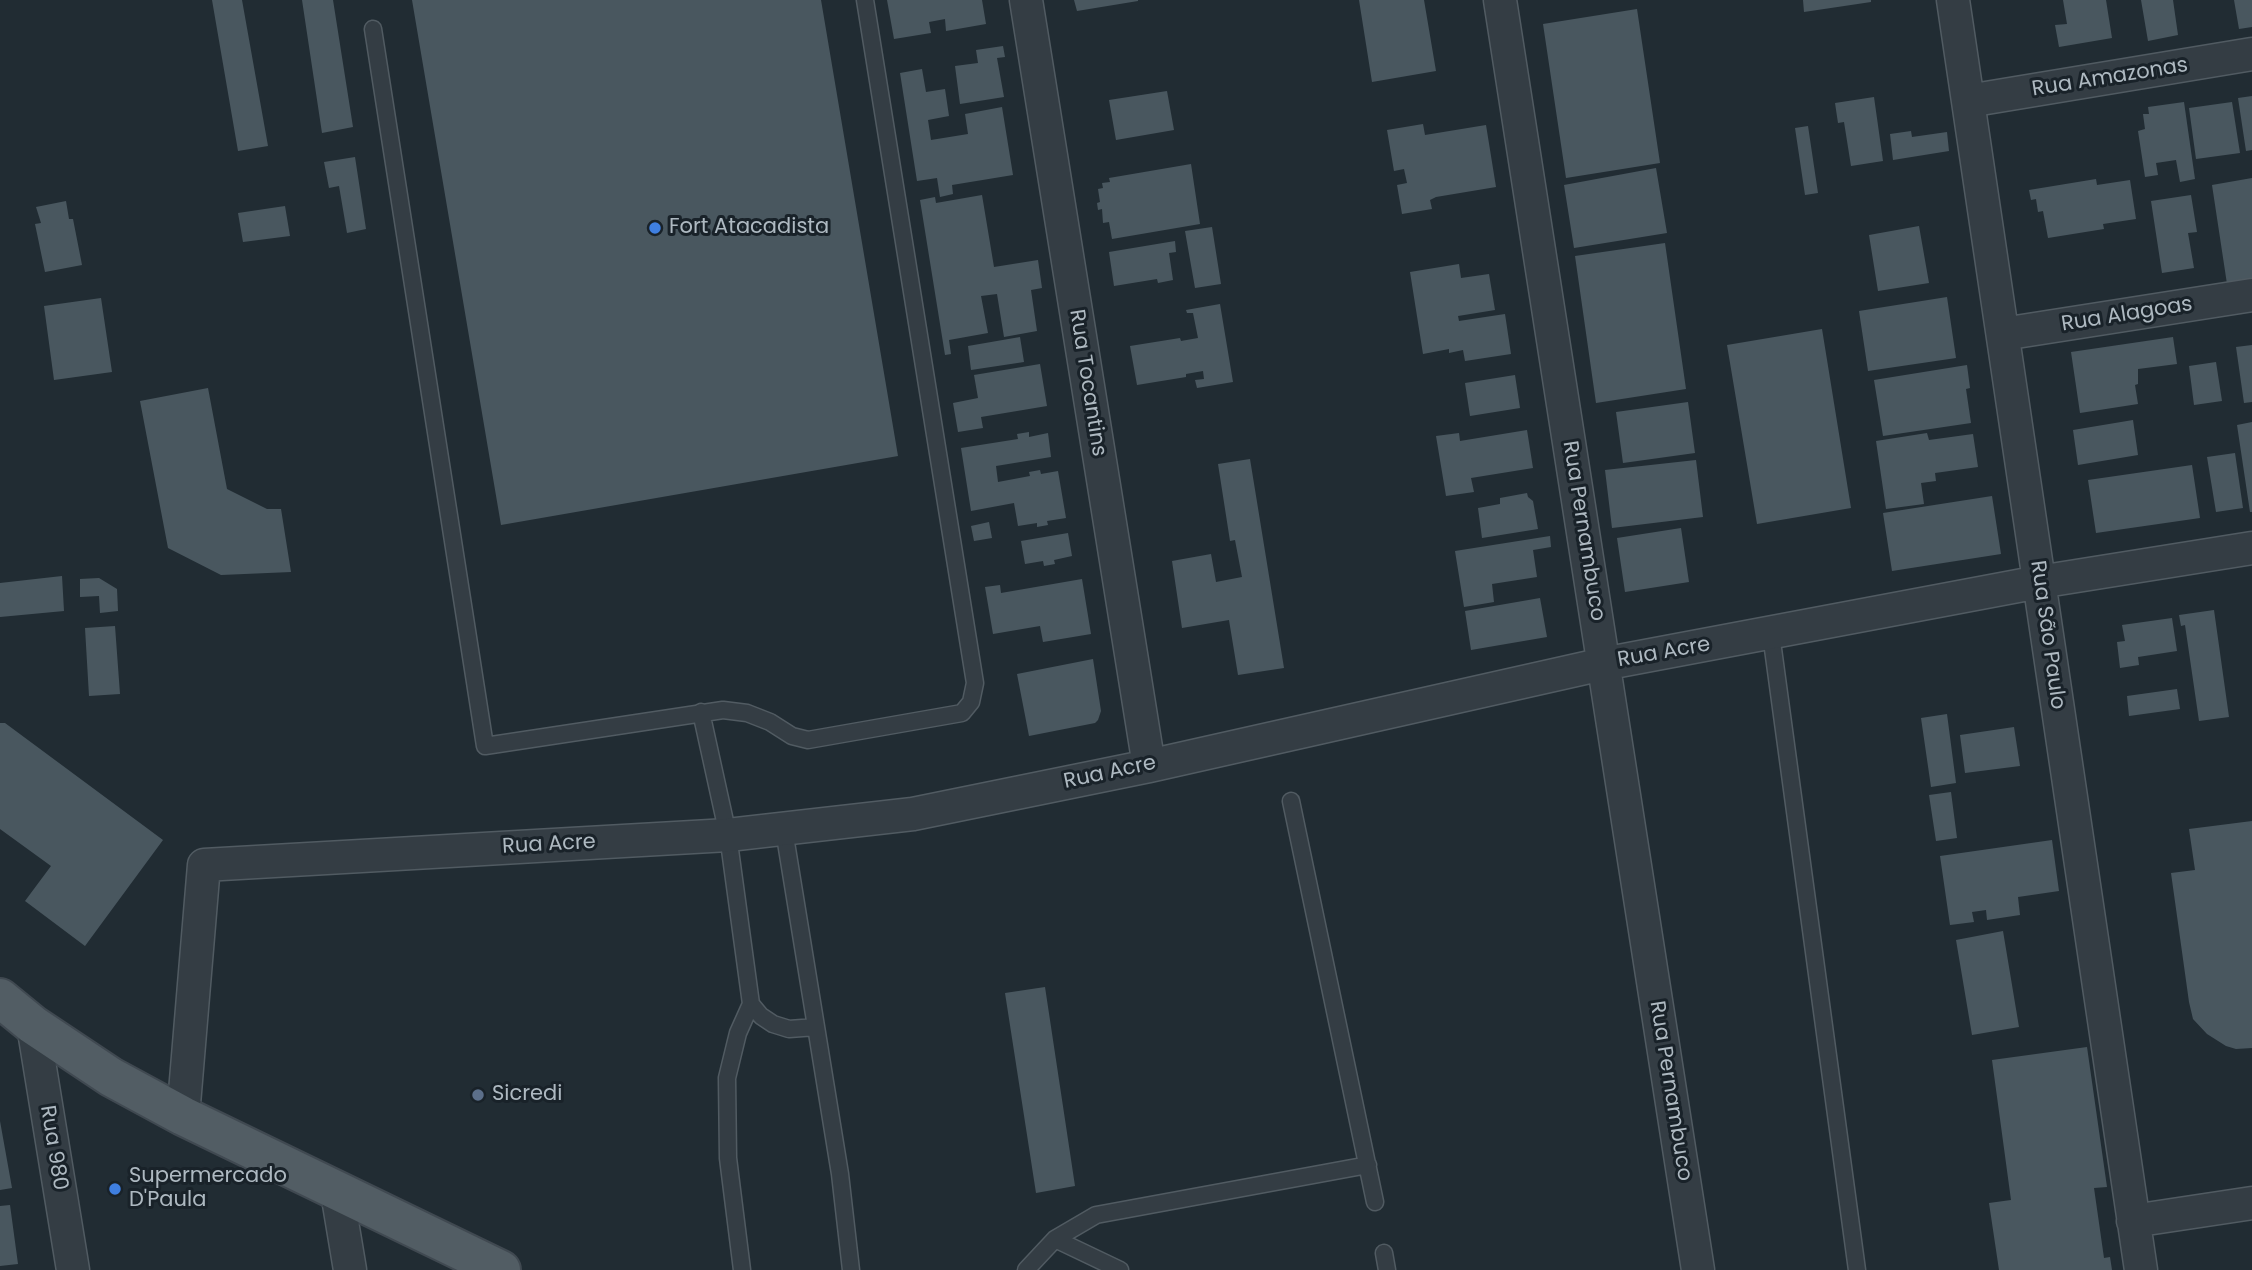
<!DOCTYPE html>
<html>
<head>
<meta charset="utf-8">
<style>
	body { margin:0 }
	canvas { display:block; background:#212c33 }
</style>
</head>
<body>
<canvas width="2252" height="1270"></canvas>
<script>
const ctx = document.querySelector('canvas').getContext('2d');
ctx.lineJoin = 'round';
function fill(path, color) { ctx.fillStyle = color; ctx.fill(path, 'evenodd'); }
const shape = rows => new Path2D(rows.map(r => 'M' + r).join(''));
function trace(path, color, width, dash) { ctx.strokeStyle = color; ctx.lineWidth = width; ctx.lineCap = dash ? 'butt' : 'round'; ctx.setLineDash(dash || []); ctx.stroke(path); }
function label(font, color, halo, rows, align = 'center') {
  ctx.font = font + ' Poppins,sans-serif'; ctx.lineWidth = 6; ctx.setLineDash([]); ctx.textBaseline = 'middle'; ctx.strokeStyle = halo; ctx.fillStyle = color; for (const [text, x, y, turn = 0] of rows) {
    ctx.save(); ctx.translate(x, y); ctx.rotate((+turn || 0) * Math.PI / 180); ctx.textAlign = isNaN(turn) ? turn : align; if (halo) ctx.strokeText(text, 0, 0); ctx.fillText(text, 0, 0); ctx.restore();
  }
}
const building = shape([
	[212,0,242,0,268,146,238,151],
	[302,0,333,0,353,127,322,133],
	[412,0,821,0,898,456,501,525],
	[887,0,982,0,986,24,946,31,945,19,929,22,931,33,894,39],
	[1074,0,1138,0,1138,1,1077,11],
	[1359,0,1424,0,1436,71,1372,82],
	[1803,0,1871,0,1871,2,1804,12],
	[2063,0,2106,0,2112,38,2059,47,2055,25,2067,24],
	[2141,0,2173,0,2178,35,2148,41],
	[2234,0,2252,0,2252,27,2239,29],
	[1637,9,1660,163,1566,178,1543,24],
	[1003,46,1005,57,997,58,1004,97,960,104,955,66,978,63,976,50],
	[922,69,926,92,945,89,949,116,928,120,931,140,968,134,965,114,1002,107,1013,175,952,185,953,194,940,197,937,178,917,181,900,73],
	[1167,91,1174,130,1116,140,1109,100],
	[2252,96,2252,150,2246,151,2238,98],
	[1874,97,1883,161,1851,166,1844,122,1838,123,1835,103],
	[2184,102,2195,179,2180,182,2176,160,2156,163,2158,175,2145,177,2138,131,2145,129,2143,114,2149,114,2148,107],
	[2232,102,2240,153,2196,159,2189,108],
	[1423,124,1425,135,1486,125,1496,187,1436,197,1430,200,1432,209,1402,214,1397,185,1407,183,1404,169,1394,171,1387,130],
	[1808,126,1818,193,1805,195,1795,128],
	[1911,131,1912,137,1947,132,1949,151,1893,160,1890,134],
	[355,157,366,229,347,233,339,186,329,188,324,162],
	[1191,164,1200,224,1112,239,1109,222,1103,223,1102,209,1098,210,1097,203,1100,202,1098,189,1103,188,1102,183,1110,182,1109,178],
	[1656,168,1667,233,1574,248,1564,185],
	[2252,178,2252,280,2227,284,2212,185],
	[2096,179,2097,185,2130,180,2136,219,2103,224,2104,229,2048,238,2043,211,2038,212,2036,199,2031,200,2029,190],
	[982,195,994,267,1038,260,1042,288,1031,290,1037,331,1004,337,997,294,981,296,988,333,949,340,951,354,945,355,920,200,935,197,936,203],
	[2191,195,2197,232,2188,233,2194,268,2162,273,2151,201],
	[66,201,69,219,73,219,82,265,45,272,35,224,41,223,36,207],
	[285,206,290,236,243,242,238,213],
	[1919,226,1929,283,1878,291,1869,235],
	[1212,227,1221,284,1195,288,1185,231],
	[1175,241,1176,252,1169,253,1173,280,1158,283,1157,279,1114,286,1109,252],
	[1665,243,1686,389,1596,403,1575,256],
	[1459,264,1461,278,1489,274,1495,310,1458,316,1459,321,1505,314,1511,354,1465,361,1463,350,1449,353,1449,349,1423,354,1410,272],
	[1947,297,1956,358,1868,371,1859,311],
	[101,298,112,372,54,380,44,306],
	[1220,304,1233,382,1197,388,1195,380,1204,379,1203,371,1186,374,1186,377,1137,385,1130,346,1180,338,1181,341,1198,338,1193,313,1187,313,1186,310],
	[1822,329,1851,508,1757,524,1727,345],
	[1020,337,1024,362,971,370,968,346],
	[2173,337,2177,364,2138,369,2138,384,2135,385,2138,404,2080,413,2071,352],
	[2252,345,2252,402,2244,403,2236,347],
	[2216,362,2222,401,2194,405,2189,366],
	[1040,364,1047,406,981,417,983,428,958,432,953,403,978,398,974,375],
	[1967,365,1970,388,1966,389,1971,423,1883,436,1874,380],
	[1515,375,1520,408,1470,416,1465,383],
	[208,388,227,489,267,509,281,509,291,572,221,575,168,548,140,401],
	[1688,402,1695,453,1623,463,1616,412],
	[2133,420,2138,455,2078,465,2073,430],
	[2252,422,2252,512,2250,512,2237,425],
	[1527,430,1533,468,1471,478,1474,492,1446,496,1436,436,1459,433,1460,441],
	[1029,432,1029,437,1048,433,1051,457,996,466,998,482,1030,476,1029,472,1040,470,1041,474,1058,471,1066,518,1047,521,1048,525,1037,527,1037,523,1018,526,1014,503,971,511,961,448,1018,439,1017,434],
	[1927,433,1929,440,1973,434,1978,467,1935,473,1936,481,1921,483,1924,504,1886,509,1876,441],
	[2235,453,2243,508,2216,512,2207,457],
	[1250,459,1284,668,1238,675,1229,620,1182,628,1172,561,1211,554,1216,582,1242,577,1235,540,1230,541,1218,464],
	[1696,460,1703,517,1612,528,1605,470],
	[2192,465,2200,518,2096,533,2088,480],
	[1527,493,1528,497,1533,501,1538,529,1482,538,1478,508,1500,504,1500,498],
	[1992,496,2001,554,1892,571,1883,513],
	[989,522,992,538,974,541,971,526],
	[1681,528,1689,582,1625,592,1617,538],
	[1068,533,1072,556,1054,560,1055,564,1044,566,1043,561,1025,564,1021,541],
	[1550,536,1551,547,1533,550,1537,577,1492,584,1494,602,1464,607,1455,551],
	[62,576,64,611,0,617,0,583],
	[99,578,117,589,118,611,100,613,99,596,80,597,80,579],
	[1082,579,1091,634,1043,642,1040,626,993,634,985,587,1000,585,1001,593],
	[1540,598,1547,637,1471,650,1465,611],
	[2214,610,2229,717,2199,721,2185,625,2181,626,2179,615],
	[2172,618,2177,651,2138,657,2139,665,2120,668,2117,642,2125,641,2122,625],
	[115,626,120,694,89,696,85,628],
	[1093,659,1101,711,1098,720,1095,723,1029,736,1017,674],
	[2177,689,2180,709,2129,716,2127,696],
	[1947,714,1956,783,1931,787,1921,718],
	[0,723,5,723,163,840,85,946,25,901,51,866,0,829],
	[2014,727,2020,766,1965,773,1960,735],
	[1951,792,1957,838,1936,841,1929,795],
	[2252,821,2252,1048,2236,1049,2226,1046,2207,1034,2193,1019,2189,1002,2171,873,2195,870,2189,829],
	[2052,840,2059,891,2018,897,2020,915,1987,920,1986,910,1972,912,1974,922,1950,925,1940,856],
	[2003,931,2019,1027,1972,1035,1956,940],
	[1045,987,1075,1186,1036,1193,1005,993],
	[2087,1047,2107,1187,2094,1188,2104,1258,2110,1257,2112,1270,1999,1270,1989,1203,2011,1200,1992,1060],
	[0,1121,12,1188,0,1190],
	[10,1205,18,1264,0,1266,0,1206]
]);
const service = shape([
	[373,29,485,746,723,710,747,713,770,722,792,736,808,740,962,713,971,702,975,683,865,0],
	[1771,634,1857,1270],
	[701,712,728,835,751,1004,738,1033,727,1078,728,1158,742,1270],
	[1291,801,1375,1202],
	[784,830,840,1174,851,1270],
	[751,1004,761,1016,773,1024,789,1029,816,1027],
	[1055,1239,1120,1270],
	[1384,1253,1387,1270],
	[1026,1270,1055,1239,1096,1215,1368,1165]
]);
const minor = shape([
	[1026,0,1149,766],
	[1500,0,1698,1270],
	[1953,0,2141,1270],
	[1968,101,2252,54],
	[2003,334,2252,295],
	[33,1025,73,1270],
	[183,1116,204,865,728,835,913,814,1149,766,1603,664,2039,582,2252,548],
	[337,1192,350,1270],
	[2133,1221,2252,1203]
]);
const primary = shape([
	[0,998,33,1025,111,1077,183,1116,501,1270]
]);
const markers = [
	[655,228,7,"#3f7fe0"],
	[478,1095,7,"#5c6f8a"],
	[115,1189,7,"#3f7fe0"]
];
const streetNames = [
	["Rua Amazonas",2110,78,-9],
	["Rua Alagoas",2127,315,-9],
	["Rua Tocantins",1087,383,81],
	["Rua Pernambuco",1583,531,81],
	["Rua São Paulo",2047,635,82],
	["Rua Acre",1664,653,-10],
	["Rua Acre",1110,773,-12],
	["Rua Acre",549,845,-3],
	["Rua Pernambuco",1670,1091,81],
	["Rua 980",53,1148,81]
];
const poiNames = [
	["Fort Atacadista",669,228],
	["Sicredi",492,1095],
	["Supermercado",129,1177],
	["D'Paula",129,1201]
];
fill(building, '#49575f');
trace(service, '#515b62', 19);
trace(minor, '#515b62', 35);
trace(primary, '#404951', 42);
trace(service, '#343d44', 16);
trace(minor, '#343d44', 32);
trace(primary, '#525d64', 38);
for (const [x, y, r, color] of markers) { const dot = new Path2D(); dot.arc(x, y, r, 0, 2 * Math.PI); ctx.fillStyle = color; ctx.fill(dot); trace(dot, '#192229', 2.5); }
label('21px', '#aeb9c1', '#192229', streetNames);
label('21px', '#aeb9c1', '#192229', poiNames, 'left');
</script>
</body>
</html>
